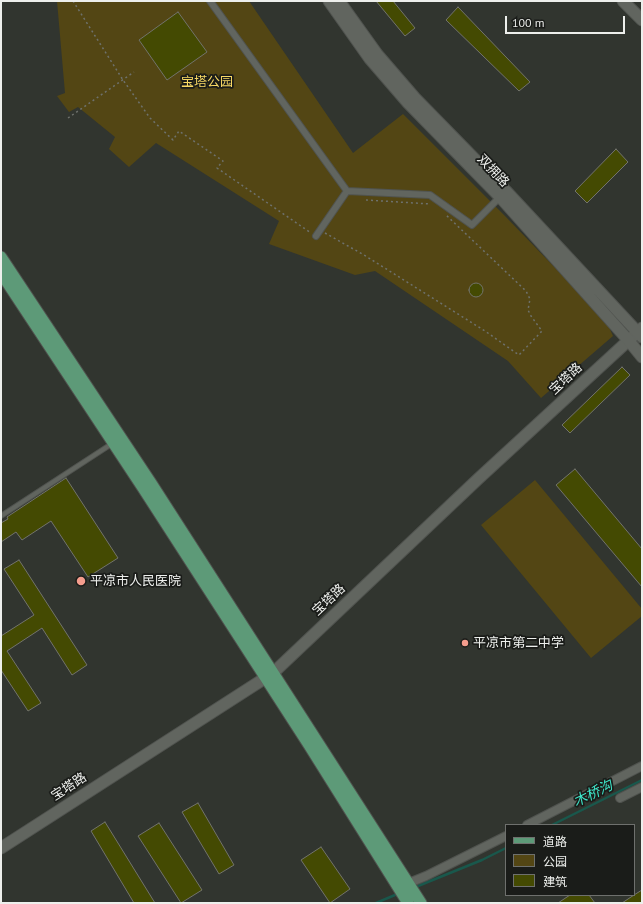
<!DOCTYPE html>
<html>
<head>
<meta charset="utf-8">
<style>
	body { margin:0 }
	#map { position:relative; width:643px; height:904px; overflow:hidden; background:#31352f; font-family:"PT Sans","Noto Sans SC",sans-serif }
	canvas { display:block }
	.frame { position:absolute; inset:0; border:2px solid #edefec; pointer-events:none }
	.legend { position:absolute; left:505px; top:824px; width:130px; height:72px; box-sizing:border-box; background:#1a1c19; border:1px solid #6e706d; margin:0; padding:5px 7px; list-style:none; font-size:12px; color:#edefec }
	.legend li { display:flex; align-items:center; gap:8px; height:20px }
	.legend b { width:20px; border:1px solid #6e706d }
	.scale { position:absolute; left:505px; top:16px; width:120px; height:18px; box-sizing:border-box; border:2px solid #edefec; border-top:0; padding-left:5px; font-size:12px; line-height:14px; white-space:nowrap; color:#edefec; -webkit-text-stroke:3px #1a1c19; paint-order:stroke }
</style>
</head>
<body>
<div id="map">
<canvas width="643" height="904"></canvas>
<div class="frame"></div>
<ul class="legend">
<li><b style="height:5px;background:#5d9a78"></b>道路</li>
<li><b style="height:11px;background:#534614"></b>公园</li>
<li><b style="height:11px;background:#444a02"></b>建筑</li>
</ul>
<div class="scale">100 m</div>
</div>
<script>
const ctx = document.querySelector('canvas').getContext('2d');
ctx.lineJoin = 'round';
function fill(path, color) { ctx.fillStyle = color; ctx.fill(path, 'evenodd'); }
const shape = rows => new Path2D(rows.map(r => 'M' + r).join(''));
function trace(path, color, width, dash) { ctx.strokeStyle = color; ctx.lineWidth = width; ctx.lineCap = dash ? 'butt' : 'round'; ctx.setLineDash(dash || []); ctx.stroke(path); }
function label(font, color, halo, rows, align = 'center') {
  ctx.font = font + ' "PT Sans","Noto Sans SC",sans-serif'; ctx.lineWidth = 3.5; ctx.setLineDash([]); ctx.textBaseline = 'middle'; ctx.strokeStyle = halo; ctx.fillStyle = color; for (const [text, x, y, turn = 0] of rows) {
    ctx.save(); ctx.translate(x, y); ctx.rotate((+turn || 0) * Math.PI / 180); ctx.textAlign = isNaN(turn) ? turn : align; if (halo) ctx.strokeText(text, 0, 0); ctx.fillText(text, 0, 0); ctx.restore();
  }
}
const green = shape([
	[57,1,249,1,353,153,403,114,506,217,591,305,608,325,613,336,541,398,508,361,375,271,355,275,269,244,279,221,156,143,129,167,109,149,115,137,78,107,69,112,57,96,65,93],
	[535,480,642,609,642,616,591,658,481,525]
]);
const stream = shape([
	[552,825,642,780],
	[418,886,482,860,506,848],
	[376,903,395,895]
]);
const building = shape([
	[376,1,393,1,415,28,405,36,376,1],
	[458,7,530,82,519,91,446,20,458,7],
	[178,12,207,52,167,80,139,40,178,12],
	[616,149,628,162,587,203,575,191,616,149],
	'469 290a7 7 0 1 1 14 0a7 7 0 1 1-14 0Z',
	[622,367,630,375,570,433,562,425,622,367],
	[575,469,642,549,642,587,556,485,575,469],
	[66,478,118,558,88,577,51,521,22,540,16,532,1,542,1,523,8,519,7,517,66,478],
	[19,560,87,665,72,675,42,628,7,651,41,703,28,711,1,670,1,636,34,615,4,569,19,560],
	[198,803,234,865,219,874,182,812,198,803],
	[105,822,155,903,134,903,91,831,105,822],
	[159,823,202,890,181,903,138,836,159,823],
	[321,847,350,889,330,903,301,860,321,847],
	[642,890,642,903,622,903,634,895,642,890],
	[570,895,589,895,595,903,558,903,570,895]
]);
const path = shape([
	[73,1,123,80,150,118,173,140,179,131,223,161,217,168,311,233],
	[68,118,134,72],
	[366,200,430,204],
	[325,233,364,255,485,331,519,355,542,331,531,316,528,310,530,299,526,291,446,215]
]);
const service = shape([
	[1,516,113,443]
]);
const pedestrian = shape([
	[210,1,347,191],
	[347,191,430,195,472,225,500,197],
	[316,236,347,191]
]);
const minor = shape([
	[620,798,642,787],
	[527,825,642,766],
	[404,885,426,876,506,836]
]);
const tertiary = shape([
	[623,1,642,20],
	[1,848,273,673,478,479,642,328]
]);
const secondary = shape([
	[329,1,370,59,408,103,500,197,629,341,642,357],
	[339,1,377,54,415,98,506,191,642,337]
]);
const primary = shape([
	[1,257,151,483,421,903],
	[1,273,143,488,309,745,408,903]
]);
const markers = [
	[81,581,5,"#f49d8d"],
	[465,643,4,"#f49d8d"]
];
const parkNames = [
	["宝塔公园",207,82]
];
const streetNames = [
	["双拥路",493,171,46],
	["宝塔路",566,379,-43],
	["宝塔路",329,600,-43],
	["宝塔路",69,787,-33]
];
const poiNames = [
	["平凉市人民医院",90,581],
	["平凉市第二中学",473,643]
];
const waterNames = [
	["木桥沟",593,794,-26]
];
fill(green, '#534614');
trace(stream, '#19584c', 2.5);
fill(building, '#444a02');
trace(building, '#72736c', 1);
trace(service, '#50534f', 6);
trace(pedestrian, '#50534f', 8);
trace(minor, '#50534f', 10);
trace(tertiary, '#50534f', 13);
trace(secondary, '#50534f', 13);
trace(primary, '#50534f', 13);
trace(path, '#6e716c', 1.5, [2, 3]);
trace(service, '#61655f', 4);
trace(pedestrian, '#61655f', 6);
trace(minor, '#61655f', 8);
trace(tertiary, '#61655f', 11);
trace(secondary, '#61655f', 11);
trace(primary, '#5d9a78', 11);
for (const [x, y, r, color] of markers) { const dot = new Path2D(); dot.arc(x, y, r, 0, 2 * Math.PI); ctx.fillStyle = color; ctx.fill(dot); trace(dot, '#1a1c19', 1.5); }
label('13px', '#f8d964', '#1a1c19', parkNames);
label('13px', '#edefec', '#1a1c19', streetNames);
label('13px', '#edefec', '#1a1c19', poiNames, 'left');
label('italic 14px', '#3fe6ca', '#1a1c19', waterNames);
</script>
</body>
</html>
